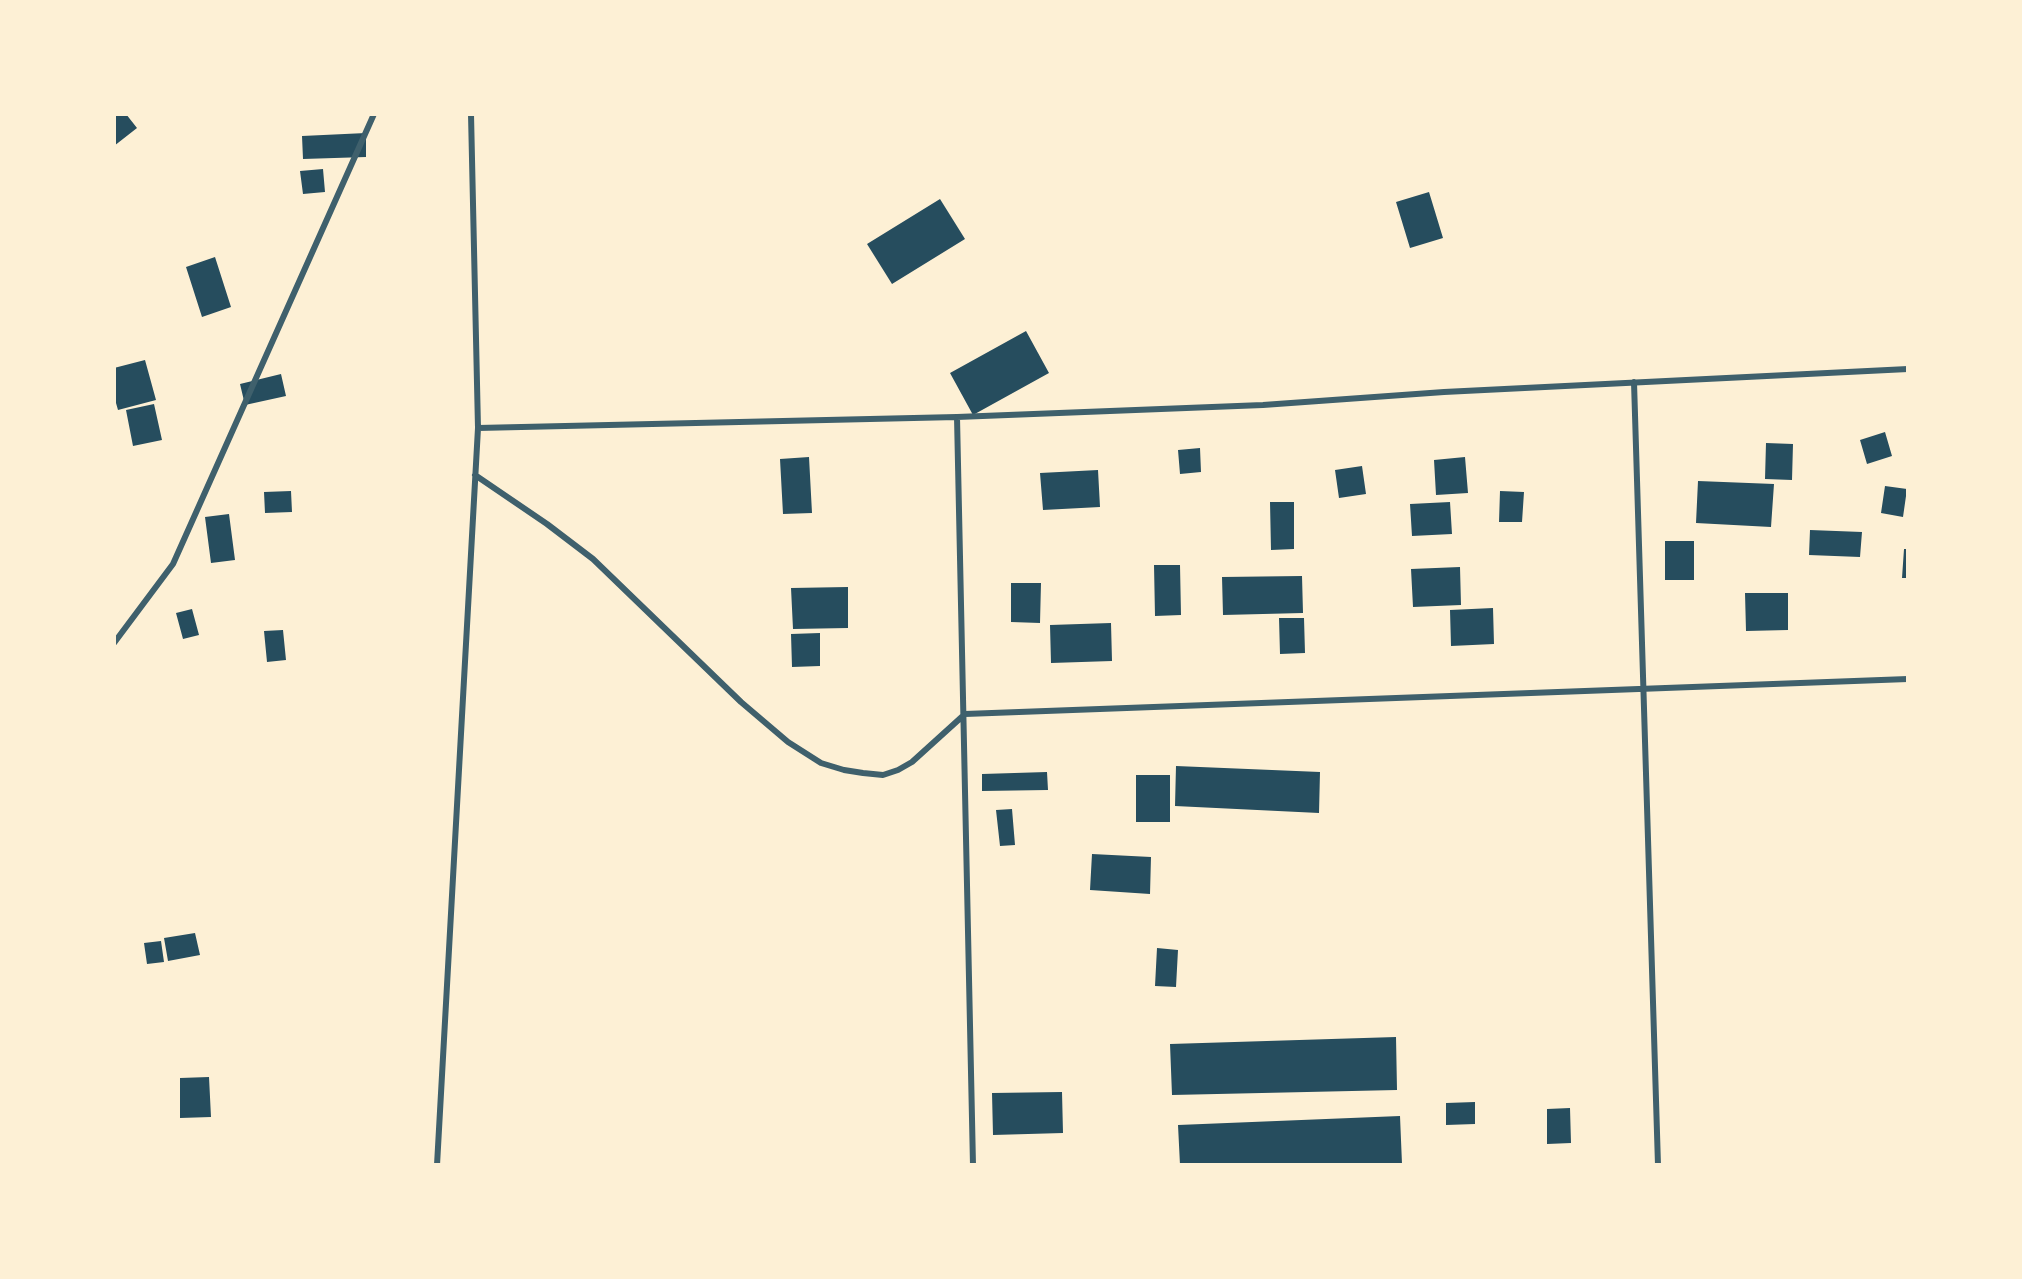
<!DOCTYPE html>
<html>
<head>
<meta charset="utf-8">
<style>
	body { margin:0 }
	#map { position:relative; width:2022px; height:1279px; overflow:hidden; background:#fdf0d5; font-family:Roboto,sans-serif }
	canvas { display:block }
	.frame { position:absolute; inset:0; border:116px solid #fdf0d5; pointer-events:none }
</style>
</head>
<body>
<div id="map">
<canvas width="2022" height="1279"></canvas>
<div class="frame"></div>
</div>
<script>
const ctx = document.querySelector('canvas').getContext('2d');
ctx.lineJoin = 'round';
function fill(path, color) { ctx.fillStyle = color; ctx.fill(path, 'evenodd'); }
const shape = rows => new Path2D(rows.map(r => 'M' + r).join(''));
function trace(path, color, width, dash) { ctx.strokeStyle = color; ctx.lineWidth = width; ctx.lineCap = dash ? 'butt' : 'round'; ctx.setLineDash(dash || []); ctx.stroke(path); }
const building = shape([
	[114,114,126,114,137,128,114,146],
	[366,133,366,157,303,159,302,136],
	[323,169,325,192,303,194,300,171],
	[1429,192,1443,238,1410,248,1396,202],
	[940,199,965,239,892,284,867,244],
	[215,257,231,307,202,317,186,267],
	[1026,331,1049,373,973,415,950,373],
	[145,360,156,400,118,410,114,396,114,368],
	[281,374,286,396,245,405,240,384],
	[154,404,162,440,133,446,126,410],
	[1885,432,1892,456,1867,464,1860,440],
	[1766,443,1793,444,1792,480,1765,479],
	[1200,448,1201,472,1180,474,1178,450],
	[809,457,812,513,783,514,780,459],
	[1465,457,1468,493,1436,495,1434,460],
	[1362,466,1366,494,1339,498,1335,470],
	[1098,470,1100,507,1043,510,1040,473],
	[1698,481,1774,484,1771,527,1696,523],
	[1885,486,1907,489,1903,517,1881,513],
	[291,491,292,512,265,513,264,492],
	[1500,491,1524,492,1522,522,1499,522],
	[1270,502,1294,502,1294,549,1271,550],
	[1450,502,1452,534,1412,536,1410,504],
	[229,514,235,560,211,563,205,517],
	[1810,530,1862,532,1860,557,1809,555],
	[1665,541,1694,541,1694,580,1665,580],
	[1904,549,1908,549,1908,578,1902,578],
	[1154,565,1180,565,1181,615,1155,616],
	[1460,567,1461,605,1413,607,1411,569],
	[1302,576,1303,613,1223,615,1222,577],
	[1011,583,1041,583,1040,623,1011,622],
	[848,587,848,628,793,629,791,588],
	[1745,593,1788,593,1788,630,1746,631],
	[1493,608,1494,644,1451,646,1450,610],
	[192,609,199,635,183,639,176,613],
	[1279,618,1304,618,1305,653,1280,654],
	[1111,623,1112,661,1051,663,1050,625],
	[283,630,286,660,267,662,264,631],
	[820,633,820,666,792,667,791,634],
	[1176,766,1320,772,1319,813,1175,806],
	[1047,772,1048,790,982,791,982,774],
	[1136,775,1170,775,1170,822,1136,822],
	[1012,809,1015,845,1000,846,996,810],
	[1092,854,1151,857,1150,894,1090,890],
	[195,933,200,955,168,961,164,938],
	[161,941,164,962,147,964,144,943],
	[1157,948,1178,950,1176,987,1155,986],
	[1396,1037,1397,1090,1172,1095,1170,1044],
	[209,1077,211,1117,180,1118,180,1078],
	[1062,1092,1063,1133,993,1135,992,1093],
	[1475,1102,1475,1124,1446,1125,1446,1103],
	[1570,1108,1571,1143,1547,1144,1547,1109],
	[1400,1116,1402,1164,1180,1165,1178,1125]
]);
const minor = shape([
	[1634,382,1658,1165],
	[957,417,973,1165],
	[478,428,957,417,1263,405,1444,392,1908,369],
	[475,475,547,524,593,559,741,702,788,742,821,763,844,770,863,773,883,775,898,770,912,762,965,714,1908,679],
	[114,643,173,564,374,114],
	[437,1165,478,428,471,114]
]);
fill(building, '#264d5e');
trace(minor, '#3f606c', 6);
</script>
</body>
</html>
